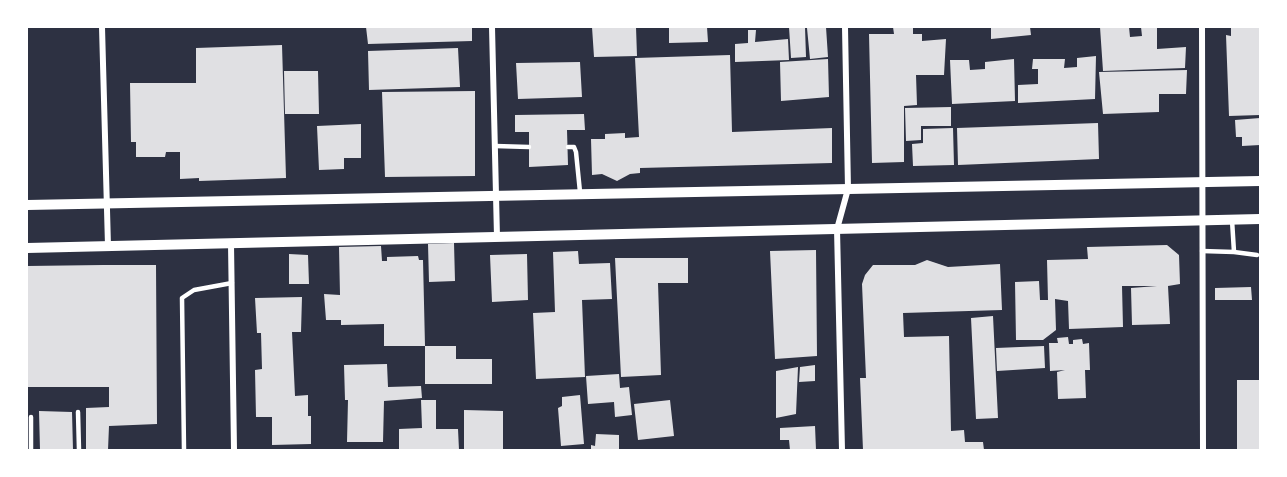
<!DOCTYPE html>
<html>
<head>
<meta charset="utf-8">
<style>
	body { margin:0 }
	#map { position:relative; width:1287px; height:477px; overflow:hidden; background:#2d3142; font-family:"PT Sans",sans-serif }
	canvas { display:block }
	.frame { position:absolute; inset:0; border:28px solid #fff; pointer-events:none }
</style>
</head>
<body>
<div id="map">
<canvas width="1287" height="477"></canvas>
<div class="frame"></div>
</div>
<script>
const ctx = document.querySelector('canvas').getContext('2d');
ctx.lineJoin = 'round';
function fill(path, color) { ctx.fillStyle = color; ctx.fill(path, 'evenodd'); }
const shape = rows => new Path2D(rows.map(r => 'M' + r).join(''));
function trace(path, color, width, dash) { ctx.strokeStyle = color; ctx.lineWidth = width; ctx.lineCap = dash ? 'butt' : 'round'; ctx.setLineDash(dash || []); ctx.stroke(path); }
const building = shape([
	[366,27,472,27,472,41,368,44],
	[592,27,636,27,637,56,594,57],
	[669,27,707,27,708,42,669,43],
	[789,27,805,27,806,57,791,58],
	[826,27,828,57,810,59,807,28],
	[893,27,913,27,913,34,922,34,922,41,946,39,944,75,916,75,917,105,904,106,904,162,872,163,869,34,894,34],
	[991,27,1030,27,1031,35,991,39],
	[1100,27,1129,27,1130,37,1142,36,1141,27,1157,27,1157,49,1186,47,1185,68,1103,71],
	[1231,27,1260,27,1260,115,1229,116,1226,35,1231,36],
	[748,30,756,30,755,42,788,39,789,60,735,62,735,44,748,43],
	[282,45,286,178,199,181,199,178,180,179,180,152,166,152,165,157,136,157,136,142,131,142,130,83,196,83,196,48],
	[458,48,460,87,369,90,368,51],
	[730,55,732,132,832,128,832,163,640,168,640,173,630,174,617,181,602,174,592,175,591,139,605,139,605,134,625,133,625,138,639,137,635,58],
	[1096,56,1095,99,1018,103,1018,85,1038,84,1038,69,1032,69,1033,59,1065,59,1064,68,1077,67,1077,58],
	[828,59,829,97,781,101,780,62],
	[1014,59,1015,101,952,104,950,60,969,60,970,70,985,69,985,62],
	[580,62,582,97,518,99,516,63],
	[1187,70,1186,94,1159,94,1159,112,1103,114,1099,72],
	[284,71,318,71,319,114,285,114],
	[475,91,475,176,385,177,382,92],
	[951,107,951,126,921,126,921,140,906,141,905,108],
	[584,114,585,130,567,130,568,165,529,167,529,132,515,132,515,115],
	[1260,118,1260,145,1242,146,1242,137,1236,137,1235,120],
	[1098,123,1099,159,958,165,957,128],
	[361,124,361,158,344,158,344,169,319,170,317,126],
	[953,128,954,165,913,166,912,144,923,143,923,129],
	[454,243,455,281,429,282,428,244],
	[1167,245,1179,255,1180,284,1168,286,1170,324,1132,325,1131,288,1157,286,1122,286,1123,327,1069,329,1068,301,1055,299,1056,330,1043,340,1016,340,1015,282,1039,281,1040,300,1048,300,1047,260,1088,259,1087,247],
	[381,246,382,261,387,261,387,257,418,256,419,260,423,260,425,346,384,346,384,324,341,325,341,320,326,320,324,294,340,295,339,247],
	[816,250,817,356,775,359,770,251],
	[578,251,579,264,610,263,612,299,582,300,585,377,536,379,533,313,555,312,553,252],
	[289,254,308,255,309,284,289,284],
	[527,254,528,300,492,302,490,255],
	[615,258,688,258,688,283,658,283,661,375,621,377],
	[927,260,948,267,1000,264,1002,310,903,313,904,337,949,336,951,431,964,430,965,442,983,442,984,450,863,450,860,378,866,378,862,284,865,275,873,265,915,265],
	[103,265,156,265,157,424,109,426,108,450,86,450,86,408,109,407,109,387,27,387,27,266],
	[1251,287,1252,300,1215,300,1215,288],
	[302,297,301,332,292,332,295,396,308,395,308,416,311,416,311,444,272,445,272,417,256,417,255,370,262,369,261,333,257,333,255,298],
	[993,316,998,418,976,419,971,318],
	[1068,337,1069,344,1073,344,1073,340,1082,339,1083,344,1089,343,1090,370,1085,370,1086,398,1058,399,1057,372,1065,370,1050,371,1049,343,1058,343,1057,338],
	[425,346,456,346,456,359,492,359,492,384,425,384],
	[1044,346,1045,368,997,371,996,348],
	[387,364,388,387,421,386,422,398,384,401,383,442,347,442,348,400,345,400,344,365],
	[815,365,815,381,799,382,800,367],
	[798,367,796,414,776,418,776,371],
	[619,374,620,388,629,387,632,415,615,417,614,402,588,404,586,376],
	[1237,380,1260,380,1260,449,1237,449],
	[580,395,584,444,561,446,558,408,562,406,562,397],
	[421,400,436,400,436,429,458,429,459,450,399,450,399,429,422,428],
	[670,400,674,436,638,440,634,404],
	[464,410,503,411,503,450,464,450],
	[39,411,72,412,73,450,40,450],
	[815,426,816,450,790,450,789,440,780,440,780,428],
	[596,434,619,435,619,450,591,450,591,445,595,446]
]);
const service = shape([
	[495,146,529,147],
	[568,147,574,147,576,152,580,192],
	[1232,220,1234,252,1257,255],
	[1202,251,1234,252],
	[78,412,79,450],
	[31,450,31,417],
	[184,450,182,298,194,290,232,283]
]);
const minor = shape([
	[102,27,108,246],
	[492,27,497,237],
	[1202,27,1203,450],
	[231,244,234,450],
	[842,450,837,229,848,189,845,27]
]);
const tertiary = shape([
	[27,205,1260,181],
	[27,248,1260,219]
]);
fill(building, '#e0e0e3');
trace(service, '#fff', 4.5);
trace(minor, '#fff', 6);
trace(tertiary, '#fff', 10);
</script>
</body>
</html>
